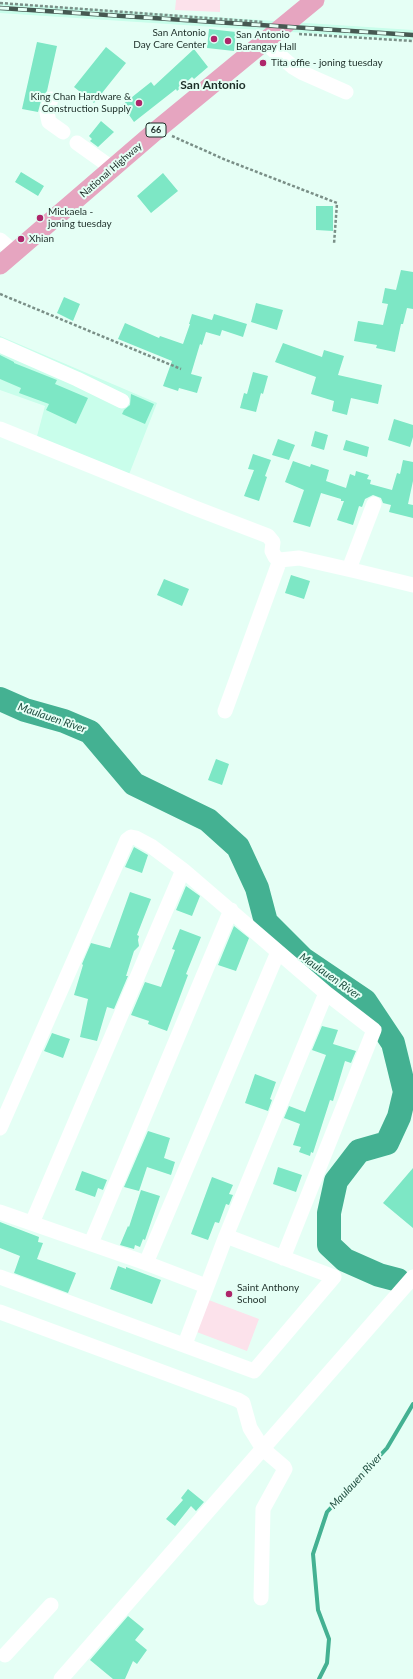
<!DOCTYPE html>
<html>
<head>
<meta charset="utf-8">
<style>
	body { margin:0 }
	canvas { display:block; background:#e5fff5 }
</style>
</head>
<body>
<canvas width="413" height="1679"></canvas>
<script>
const ctx = document.querySelector('canvas').getContext('2d');
ctx.lineJoin = 'round';
function fill(path, color) { ctx.fillStyle = color; ctx.fill(path, 'evenodd'); }
const shape = rows => new Path2D(rows.map(r => 'M' + r).join(''));
function trace(path, color, width, dash) { ctx.strokeStyle = color; ctx.lineWidth = width; ctx.lineCap = dash ? 'butt' : 'round'; ctx.setLineDash(dash || []); ctx.stroke(path); }
function label(font, color, halo, rows, align = 'center') {
  ctx.font = font + ' Lato,sans-serif'; ctx.lineWidth = 4; ctx.setLineDash([]); ctx.textBaseline = 'middle'; ctx.strokeStyle = halo; ctx.fillStyle = color; for (const [text, x, y, turn = 0] of rows) {
    ctx.save(); ctx.translate(x, y); ctx.rotate((+turn || 0) * Math.PI / 180); ctx.textAlign = isNaN(turn) ? turn : align; if (halo) ctx.strokeText(text, 0, 0); ctx.fillText(text, 0, 0); ctx.restore();
  }
}
const built = shape([
	[0,3,413,30,413,40,0,13],
	[0,336,157,403,128,477,36,440,45,406,0,390]
]);
const green = shape([
	[176,0,220,0,220,12,175,10],
	[206,1299,259,1319,247,1351,194,1331]
]);
const stream = shape([
	[319,1679,327,1663,329,1639,318,1610,313,1554,327,1512,387,1448,413,1404]
]);
const river = shape([
	[0,699,25,710,64,721,90,732,134,784,208,820,238,847,257,888,266,922,303,959,365,1001,393,1043,405,1092,399,1117,387,1143,359,1151,336,1181,329,1213,329,1245,345,1260,379,1275,398,1280]
]);
const building = shape([
	[209,29,236,32,234,51,207,48],
	[37,42,57,46,47,91,42,97,38,112,22,109],
	[106,47,126,63,94,103,74,87],
	[194,49,208,67,194,79,192,77,177,91,176,89,134,122,122,105,151,82,154,86],
	[101,121,114,132,98,147,90,141,92,139,89,136],
	[21,172,44,186,38,196,15,182],
	[163,173,178,191,151,213,137,196],
	[316,206,333,206,333,231,316,230],
	[401,270,413,272,413,309,407,308,403,324,401,324,395,352,376,348,377,345,354,341,358,321,383,325,388,304,382,303,385,288,396,290],
	[64,297,80,304,73,321,57,313],
	[256,303,283,310,277,330,251,322],
	[192,314,212,320,214,314,247,324,243,337,222,330,220,336,206,332,202,345,200,344,191,374,202,377,197,393,179,388,178,391,163,386,172,361,118,339,125,323,159,338,160,336,183,344,190,324,189,324],
	[283,343,322,357,324,350,344,356,338,375,382,385,378,404,351,398,347,415,332,411,334,401,311,394,316,377,275,362],
	[0,355,14,362,14,363,57,380,55,384,88,398,76,424,46,410,49,404,19,393,21,388,0,379],
	[253,372,268,376,263,394,261,393,256,412,240,408,244,393,247,394],
	[131,394,154,404,145,424,122,414,124,410,130,405],
	[394,419,413,425,413,437,410,447,388,440],
	[315,431,328,435,324,450,311,446],
	[278,439,295,445,289,460,272,455],
	[346,440,369,447,367,457,343,450],
	[253,454,271,460,265,476,267,477,259,501,244,496,254,470,248,469],
	[403,460,413,462,413,481,408,504,413,505,413,518,389,512,391,505,383,503,381,498,373,495,365,499,362,507,359,506,353,525,337,520,344,501,341,501,341,499,321,493,310,527,293,522,304,490,285,482,293,461,310,467,311,464,329,470,326,481,346,488,350,474,355,476,356,471,369,475,367,479,371,480,370,484,392,490,397,473,400,474],
	[291,575,310,581,304,599,285,593],
	[164,579,189,589,182,606,157,595],
	[216,759,229,764,222,785,208,780],
	[134,847,148,855,142,873,125,867],
	[186,886,200,896,192,916,176,910],
	[130,892,151,899,137,935,139,936,138,940,139,946,134,951,126,976,128,976,114,1009,107,1007,97,1041,80,1037,88,999,74,995,83,965,82,964,91,943,110,948],
	[234,926,249,938,236,971,218,965],
	[180,929,201,937,186,974,188,975,167,1031,148,1024,149,1021,131,1015,145,982,161,987,175,950,172,949],
	[322,1026,338,1030,333,1044,356,1051,351,1063,345,1061,333,1101,330,1100,313,1153,311,1152,310,1156,299,1152,301,1147,293,1145,300,1124,284,1118,289,1106,305,1112,326,1055,312,1050],
	[52,1033,70,1039,63,1058,44,1051],
	[255,1074,276,1082,270,1099,272,1100,268,1111,245,1103],
	[148,1131,170,1138,164,1158,175,1162,171,1175,147,1167,139,1191,124,1187],
	[278,1167,302,1175,296,1192,273,1184],
	[413,1168,413,1228,383,1203],
	[82,1171,107,1180,103,1190,98,1188,95,1197,75,1190],
	[212,1177,233,1185,229,1194,233,1195,229,1205,226,1204,219,1223,215,1222,208,1240,191,1234],
	[141,1190,160,1196,145,1240,143,1239,140,1247,135,1245,134,1249,120,1245,128,1226,129,1227],
	[0,1222,39,1237,38,1242,43,1243,37,1259,76,1273,68,1293,14,1273,20,1256,0,1248],
	[118,1266,126,1269,126,1267,161,1280,152,1304,110,1289],
	[188,1489,204,1502,196,1511,191,1506,175,1526,166,1519,183,1500,181,1498],
	[128,1616,144,1629,135,1640,147,1650,137,1664,133,1661,125,1679,113,1679,90,1660]
]);
const path = shape([
	[0,3,263,22],
	[299,34,413,41],
	[172,136,226,160,337,203,334,244],
	[0,294,181,369]
]);
const minor = shape([
	[264,42,293,67,303,73,346,92],
	[51,99,47,113,49,122,63,132],
	[77,143,112,168],
	[0,240,15,253],
	[0,345,77,379,122,401],
	[0,429,195,508,268,536,273,542,272,551,275,557,280,560,299,558,356,571,413,585],
	[349,569,374,504],
	[225,711,280,560],
	[0,1128,127,840,131,837,136,838,151,846,183,870,326,993,374,1030,283,1258],
	[0,1212,146,1263,206,1286],
	[32,1223,183,870],
	[91,1243,231,910],
	[146,1263,278,952],
	[0,1277,254,1371,334,1277,226,1236],
	[0,1312,238,1400,243,1403,250,1428,263,1449,284,1467,285,1469,263,1509,261,1598],
	[185,1344,226,1236,326,993],
	[5,1655,51,1605],
	[61,1679,413,1277]
]);
const major = shape([
	[0,265,158,129,315,0]
]);
const rail = shape([
	[0,8,413,35]
]);
const markers = [
	[214,39,4,"#ae266a"],
	[228,41,4,"#ae266a"],
	[263,63,4,"#ae266a"],
	[139,103,4,"#ae266a"],
	[40,218,4,"#ae266a"],
	[21,239,4,"#ae266a"],
	[229,1294,4,"#ae266a"]
];
const shields = [
	[156,130,20]
];
const shieldNames = [
	["66",156,130]
];
const poiNames = [
	["San Antonio",206,33,"right"],
	["Day Care Center",206,45,"right"],
	["San Antonio",236,35],
	["Barangay Hall",236,47],
	["Tita offie - joning tuesday",271,63],
	["King Chan Hardware &",131,97,"right"],
	["Construction Supply",131,109,"right"],
	["Mickaela -",48,212],
	["joning tuesday",48,224],
	["Xhian",29,239],
	["Saint Anthony",237,1288],
	["School",237,1300]
];
const streetNames = [
	["National Highway",111,170,-41]
];
const waterNames = [
	["Maulauen River",52,718,19],
	["Maulauen River",330,976,35],
	["Maulauen River",356,1481,-47]
];
const quarterNames = [
	["San Antonio",213,85]
];
fill(built, '#c9feeb');
fill(green, '#fce2eb');
trace(stream, '#44b192', 4);
trace(river, '#44b192', 24);
fill(building, '#7de7c5');
trace(path, '#7a8f87', 2.5, [3, 2]);
trace(minor, '#fff', 15);
trace(major, '#e6a5c0', 19);
trace(rail, '#465952', 4.5);
trace(rail, '#e5fff5', 3, [9]);
for (const [x, y, r, color] of markers) { const dot = new Path2D(); dot.arc(x, y, r, 0, 2 * Math.PI); ctx.fillStyle = color; ctx.fill(dot); trace(dot, '#e5fff5', 1.5); }
for (const [x, y, w] of shields) { const box = new Path2D(); box.roundRect(x - w / 2, y - 7, w, 14, 3); ctx.fillStyle = '#e5fff5'; ctx.fill(box); trace(box, '#1d2e28', 1); }
label('bold 9px', '#1d2e28', null, shieldNames);
label('10px', '#1d2e28', '#e5fff5', poiNames, 'left');
label('10px', '#1d2e28', '#e5fff5', streetNames);
label('italic 11px', '#235143', '#e5fff5', waterNames);
label('bold 12px', '#1d2e28', '#e5fff5', quarterNames);
</script>
</body>
</html>
